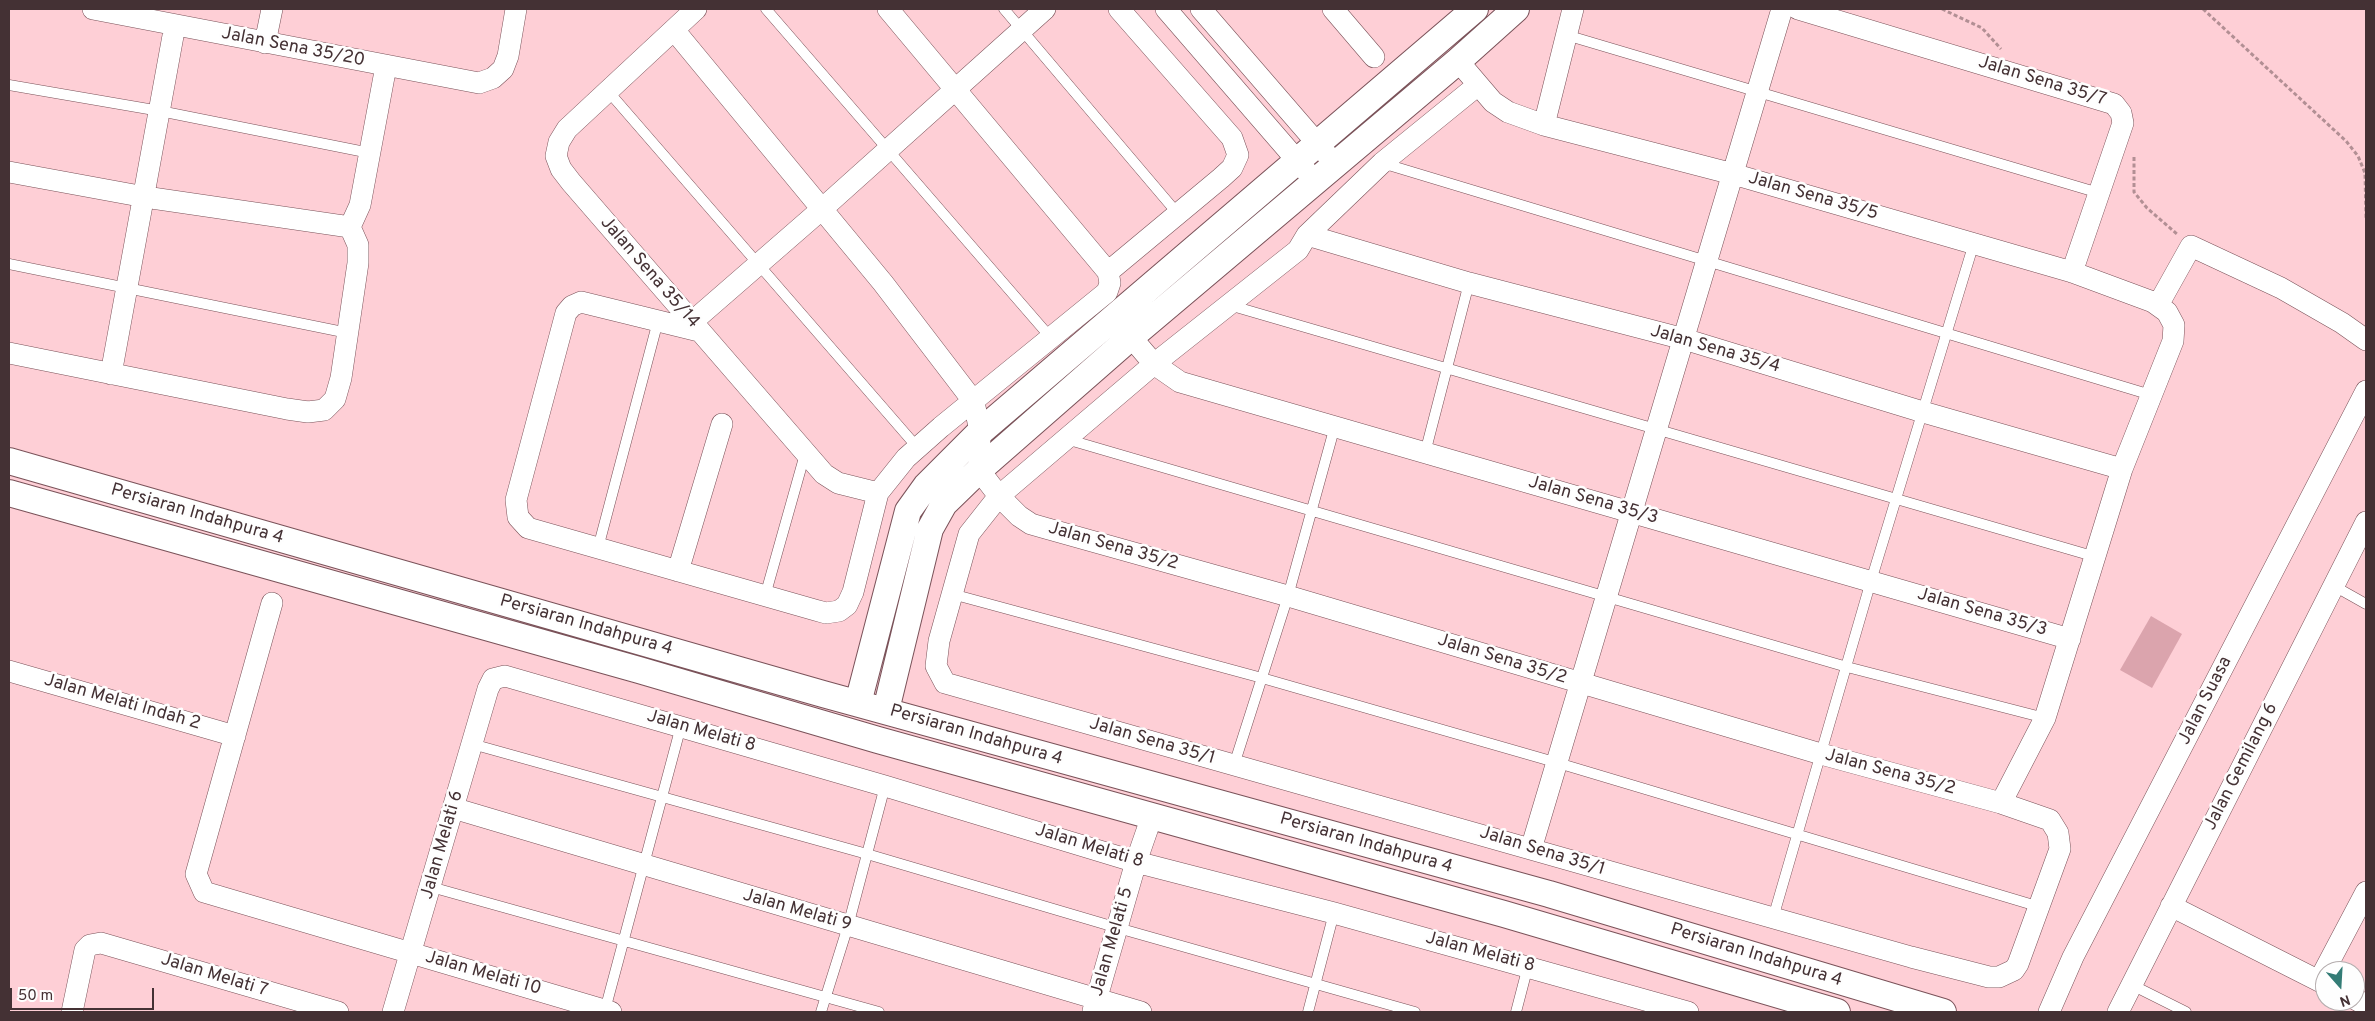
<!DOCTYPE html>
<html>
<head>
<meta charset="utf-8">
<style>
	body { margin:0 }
	#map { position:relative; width:2375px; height:1021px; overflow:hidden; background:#fecfd6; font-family:Overpass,sans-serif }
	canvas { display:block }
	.frame { position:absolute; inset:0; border:10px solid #443134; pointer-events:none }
	.north { position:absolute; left:2315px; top:961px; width:50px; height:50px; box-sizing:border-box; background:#fefefe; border:1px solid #b4acad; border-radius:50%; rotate:161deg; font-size:14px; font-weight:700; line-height:20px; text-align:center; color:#443134 }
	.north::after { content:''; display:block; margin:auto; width:18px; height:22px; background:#347c76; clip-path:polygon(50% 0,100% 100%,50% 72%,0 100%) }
	.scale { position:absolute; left:10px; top:988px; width:144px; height:22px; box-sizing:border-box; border:2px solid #443134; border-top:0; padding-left:6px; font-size:15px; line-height:18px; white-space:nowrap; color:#443134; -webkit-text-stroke:4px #fefefe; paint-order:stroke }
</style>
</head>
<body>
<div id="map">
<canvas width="2375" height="1021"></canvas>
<div class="frame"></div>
<div class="north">N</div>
<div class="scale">50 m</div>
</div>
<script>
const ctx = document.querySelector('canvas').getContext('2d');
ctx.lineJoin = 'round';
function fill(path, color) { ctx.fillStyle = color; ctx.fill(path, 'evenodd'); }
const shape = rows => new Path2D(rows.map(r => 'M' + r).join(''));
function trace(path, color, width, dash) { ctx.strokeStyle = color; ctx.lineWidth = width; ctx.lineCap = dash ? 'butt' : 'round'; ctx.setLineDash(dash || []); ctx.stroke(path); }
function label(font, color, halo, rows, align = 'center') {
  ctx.font = font + ' Overpass,sans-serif'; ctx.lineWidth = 5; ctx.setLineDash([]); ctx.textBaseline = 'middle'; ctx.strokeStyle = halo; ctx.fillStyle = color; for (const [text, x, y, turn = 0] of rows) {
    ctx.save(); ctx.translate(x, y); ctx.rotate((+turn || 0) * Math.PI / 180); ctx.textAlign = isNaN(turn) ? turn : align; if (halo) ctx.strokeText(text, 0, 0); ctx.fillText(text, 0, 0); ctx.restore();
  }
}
const green = shape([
	[2151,616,2182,634,2152,688,2120,670]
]);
const path = shape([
	[1942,9,1982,28,2001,49],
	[2203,9,2346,141,2358,156,2365,173,2366,218],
	[2134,157,2134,192,2147,208,2177,234]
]);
const service = shape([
	[766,9,1051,338],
	[1004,9,1178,214],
	[1566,35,2099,193],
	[9,85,160,111,370,153],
	[608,91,917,447],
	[1382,163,2151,395],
	[9,264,348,333],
	[1229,305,2096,557],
	[1066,439,1847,667,2045,718],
	[1425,453,1469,283],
	[598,548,658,321],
	[2334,586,2366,604],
	[952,594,1262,678,1558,763,2040,907],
	[765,596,805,454],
	[472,744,867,854,1118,928,1415,1012],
	[1234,765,1288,596,1335,426],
	[431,887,879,1012],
	[1773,918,1871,581,1974,243],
	[2132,985,2186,1012],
	[605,1010,681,726],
	[821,1012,848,926,885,786],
	[1308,1012,1334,913],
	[1516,1012,1528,966]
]);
const minor = shape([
	[93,9,479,83,493,78,503,69,508,56,516,9],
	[696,9,567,129,559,142,556,156,561,169,571,182,824,474,838,483,878,493],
	[888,9,1108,272],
	[1166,9,1307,172],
	[1201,9,1335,164],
	[1333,9,1374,57],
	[1798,9,2114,104,2121,113,2123,123,2072,272],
	[674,30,883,283,974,402,980,432,979,470,999,496,1019,516,1031,524,1045,528,1288,596,1821,754,2001,803,2050,820,2058,833,2060,849,2018,964,2014,970,1999,977,1989,977,1911,957,945,683,936,666,939,641,969,534,999,496,1154,364,1298,250,1307,235,1382,163,1478,85],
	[265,43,272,9],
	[1458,61,1493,102,1508,112,1544,125,1733,174,2072,272,2153,302,2167,312,2174,325,2173,341,2122,469,2045,718,2001,803],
	[1544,125,1573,9],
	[9,172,145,197,350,227],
	[1307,235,1469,283,1684,339,1923,412,2122,469],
	[2158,305,2191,246,2281,288,2342,323,2366,340],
	[692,322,822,209,1045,9],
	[699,331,581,302,572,306,566,313,516,500,518,517,528,528,815,610,826,613,839,611,847,605,853,592,878,493,906,458,941,427,1107,292,1110,283,1108,272,1221,178,1232,168,1238,155,1232,138,1119,9],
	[1131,337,1154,364,1180,382,2070,639],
	[9,353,287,409,308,412,324,410,335,399,341,378,358,263,358,245,350,227,360,205,386,66],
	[111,374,175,25],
	[678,571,722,424],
	[272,603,196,874,204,892,611,1012],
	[9,671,235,736],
	[453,808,1141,1012],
	[1531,849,1782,9],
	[2171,906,2325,984],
	[2319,981,2366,892],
	[2355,999,2366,1005],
	[1093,1011,1136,862,1152,816],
	[72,1012,85,950,90,945,101,943,338,1012],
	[393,1012,488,689,493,679,505,676,885,786,1136,862,1334,913,1688,1012],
	[2049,1012,2073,957,2366,391],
	[2118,1012,2366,522]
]);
const tertiary = shape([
	[9,461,823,694,1549,894,1943,1012],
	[9,493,639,670,878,740,1504,914,1837,1012],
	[858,703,908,511,926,486,980,432,1475,9],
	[886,710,930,529,944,504,979,470,1131,337,1458,61,1516,9]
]);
const streetNames = [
	["Jalan Sena 35/20",293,48,11],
	["Jalan Sena 35/7",2042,82,17],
	["Jalan Sena 35/5",1813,197,16],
	["Jalan Sena 35/14",649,273,49],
	["Jalan Sena 35/4",1715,350,16],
	["Jalan Sena 35/3",1593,501,16],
	["Persiaran Indahpura 4",197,515,16],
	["Jalan Sena 35/2",1113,547,16],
	["Jalan Sena 35/3",1982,613,16],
	["Persiaran Indahpura 4",586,626,16],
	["Jalan Sena 35/2",1502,660,17],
	["Jalan Suasa",2206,701,-63],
	["Jalan Melati Indah 2",122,703,16],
	["Jalan Melati 8",701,732,16],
	["Persiaran Indahpura 4",976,736,16],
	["Jalan Sena 35/1",1152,742,16],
	["Jalan Gemilang 6",2242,767,-63],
	["Jalan Sena 35/2",1890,773,15],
	["Persiaran Indahpura 4",1366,844,16],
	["Jalan Melati 6",443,845,-74],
	["Jalan Melati 8",1089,847,17],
	["Jalan Sena 35/1",1542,852,17],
	["Jalan Melati 9",797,911,16],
	["Jalan Melati 5",1113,942,-74],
	["Jalan Melati 8",1480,953,15],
	["Persiaran Indahpura 4",1756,956,17],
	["Jalan Melati 10",483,974,16],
	["Jalan Melati 7",214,976,17]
];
fill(green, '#dba4ad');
trace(service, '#7a5259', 11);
trace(minor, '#7a5259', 22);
trace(tertiary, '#7a5259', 28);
trace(path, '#b28f94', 3, [4, 2.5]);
trace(service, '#fff', 10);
trace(minor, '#fff', 21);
trace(tertiary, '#fff', 26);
label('18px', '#443134', '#fefefe', streetNames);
</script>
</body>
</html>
